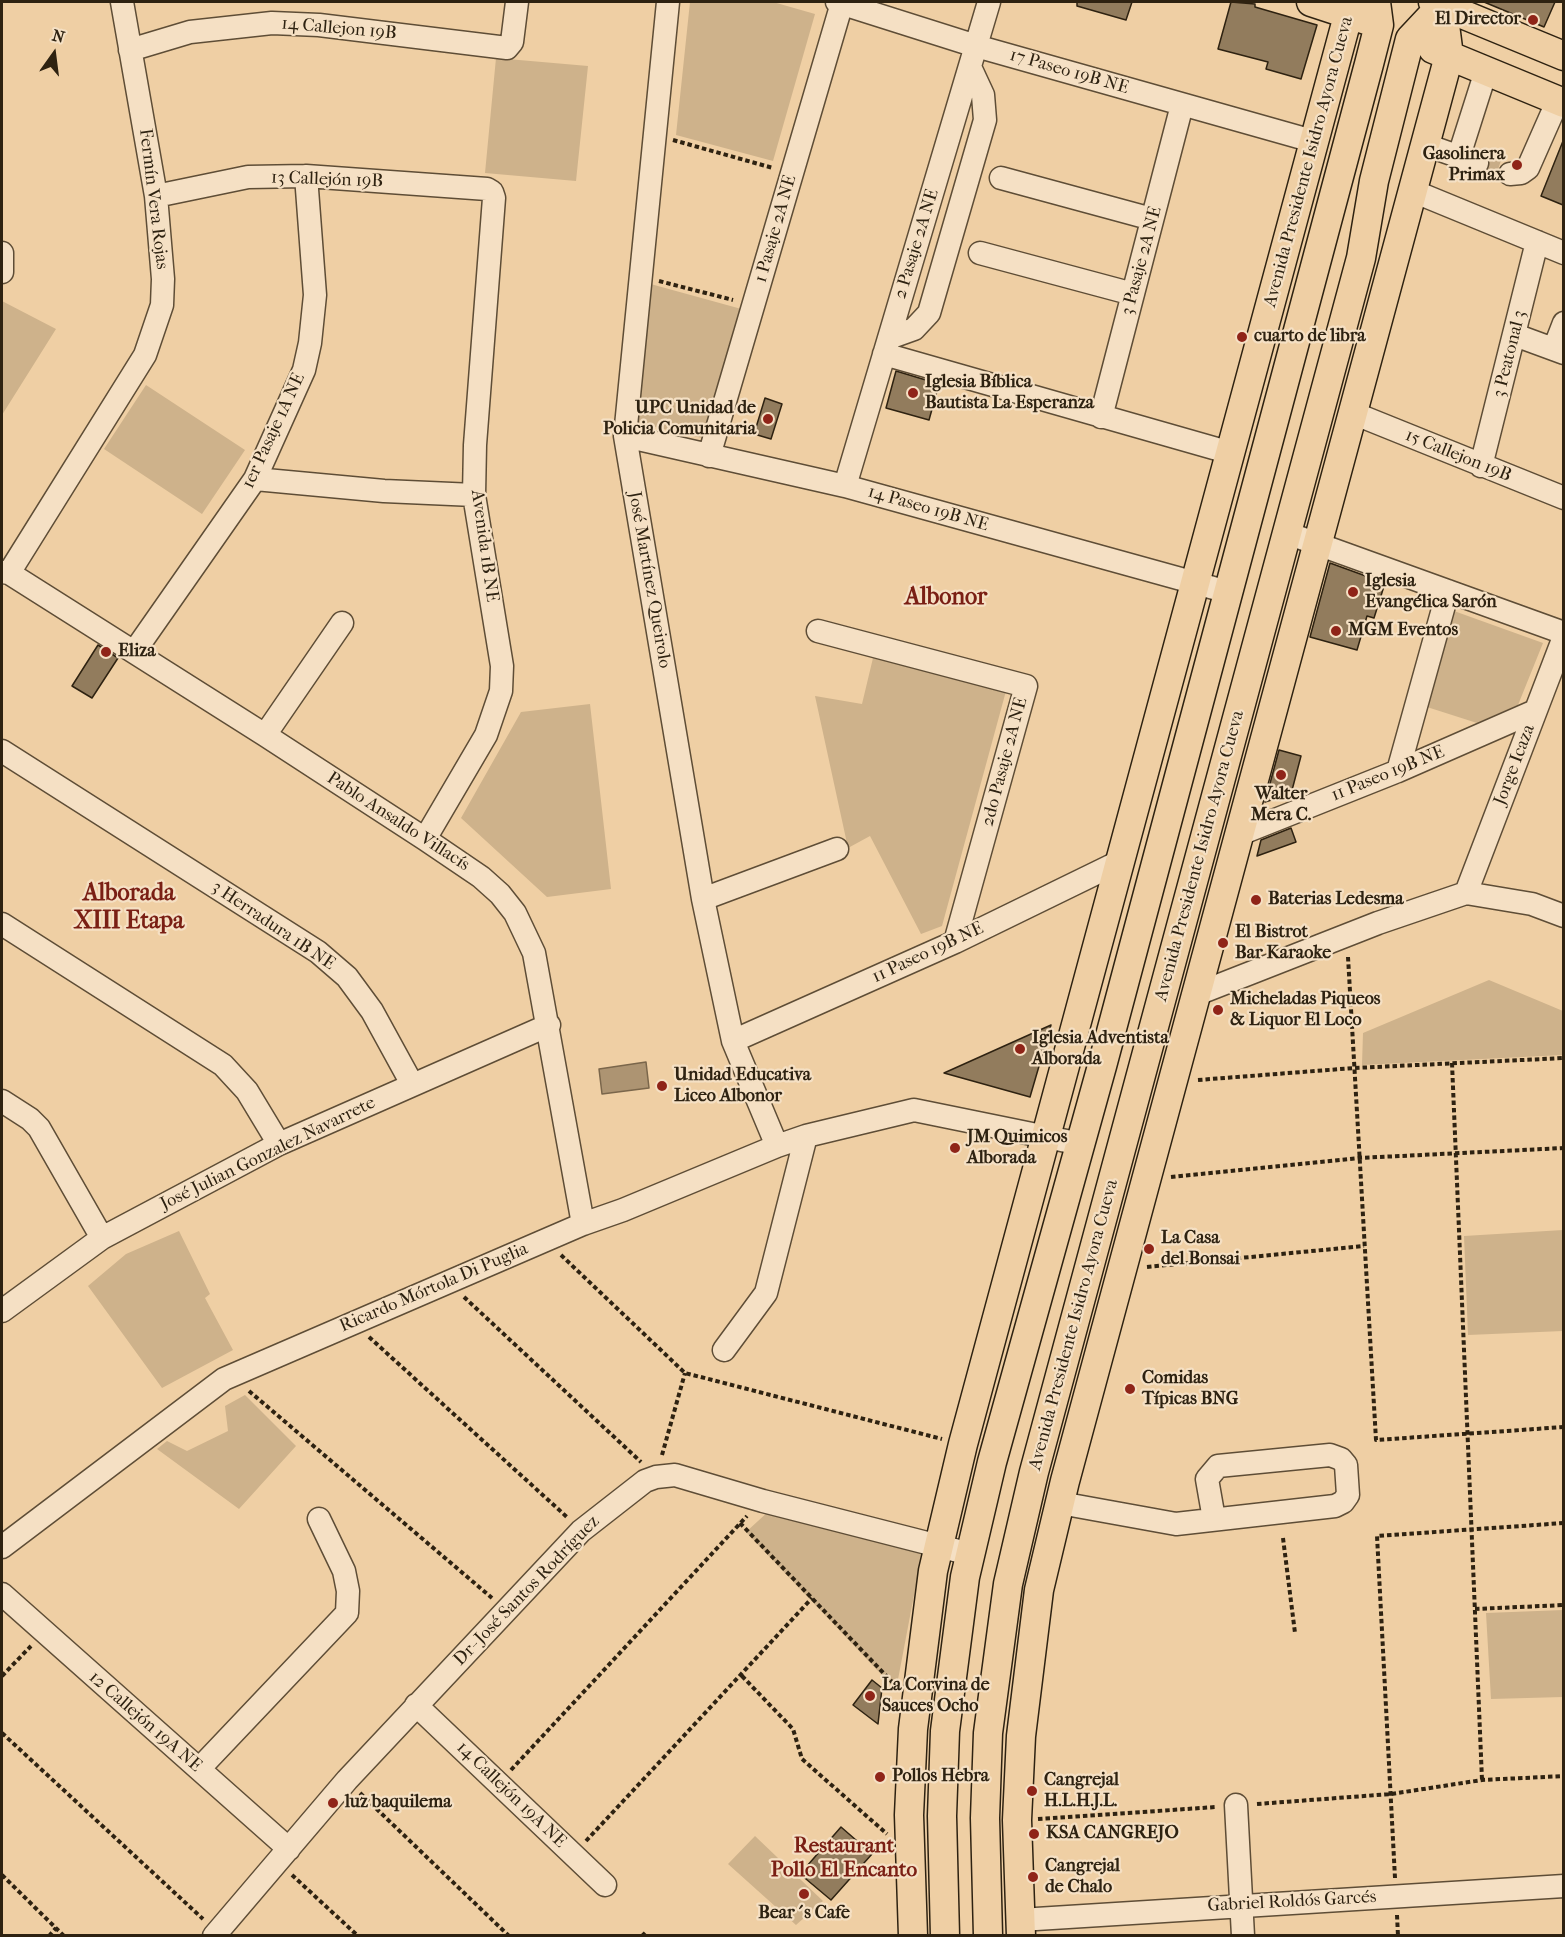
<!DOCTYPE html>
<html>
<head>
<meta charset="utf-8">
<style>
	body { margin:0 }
	#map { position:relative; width:1565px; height:1937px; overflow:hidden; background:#efcfa4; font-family:"IM FELL French Canon",serif }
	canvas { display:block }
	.frame { position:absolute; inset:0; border:3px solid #2e2211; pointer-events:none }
	.north { position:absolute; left:24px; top:24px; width:60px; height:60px; -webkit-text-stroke:4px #f5e0c4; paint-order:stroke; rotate:14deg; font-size:16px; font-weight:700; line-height:24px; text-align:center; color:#2e2211 }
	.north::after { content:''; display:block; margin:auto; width:21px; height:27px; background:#2e2211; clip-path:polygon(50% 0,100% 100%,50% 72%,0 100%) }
</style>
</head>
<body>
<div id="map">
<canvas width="1565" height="1937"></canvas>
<div class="frame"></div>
<div class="north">N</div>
</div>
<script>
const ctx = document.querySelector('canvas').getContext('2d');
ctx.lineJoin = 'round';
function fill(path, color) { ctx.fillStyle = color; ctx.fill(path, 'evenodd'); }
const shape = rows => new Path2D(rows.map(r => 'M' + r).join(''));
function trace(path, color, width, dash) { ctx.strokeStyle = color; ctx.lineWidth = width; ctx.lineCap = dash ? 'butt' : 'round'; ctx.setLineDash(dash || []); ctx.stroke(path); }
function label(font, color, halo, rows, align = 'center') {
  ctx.font = font + ' "IM FELL French Canon",serif'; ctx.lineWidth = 4.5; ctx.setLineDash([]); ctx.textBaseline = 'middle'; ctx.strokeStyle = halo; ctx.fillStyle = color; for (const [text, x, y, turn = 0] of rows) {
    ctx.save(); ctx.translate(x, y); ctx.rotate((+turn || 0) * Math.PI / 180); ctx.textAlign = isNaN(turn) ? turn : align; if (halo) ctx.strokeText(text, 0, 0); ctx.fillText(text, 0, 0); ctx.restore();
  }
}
const green = shape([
	[690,2,773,2,815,14,773,161,676,135],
	[496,58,588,66,576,181,485,173],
	[647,283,745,310,706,439,634,422],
	[2,301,56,329,2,415],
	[146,385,245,450,202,514,104,449],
	[1454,611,1543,643,1518,705,1477,723,1427,707],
	[873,658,1006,691,942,926,921,934,870,836,848,848,815,696,862,704],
	[590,704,611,889,547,897,461,818,521,712],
	[1489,980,1563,1011,1563,1055,1362,1065,1363,1033],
	[1563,1230,1563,1331,1468,1335,1464,1236],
	[179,1231,210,1294,205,1298,233,1350,162,1388,88,1286,126,1254],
	[245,1395,296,1446,239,1509,157,1449,167,1441,187,1451,228,1431,225,1406],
	[770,1510,922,1553,896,1690,746,1532],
	[1563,1610,1563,1697,1491,1699,1486,1613],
	[755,1836,823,1901,796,1925,728,1864]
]);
const water = shape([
	[646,1062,649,1088,602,1094,599,1069,646,1062]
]);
const building = shape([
	[1077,2,1132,2,1126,20,1077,6,1077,2],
	[1231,2,1255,4,1255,7,1317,25,1301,79,1266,69,1268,62,1218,49,1231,2],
	[1484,2,1555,2,1544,27,1484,2],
	[1563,141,1563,205,1541,196,1563,141],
	[896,371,939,384,929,420,886,408,896,371],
	[765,398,782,404,771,439,754,434,765,398],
	[1330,563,1385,583,1374,618,1367,616,1357,650,1310,637,1330,563],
	[98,645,118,658,92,698,72,686,98,645],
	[1279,750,1301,756,1291,794,1265,802,1279,750],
	[1291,828,1296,842,1257,856,1261,840,1291,828],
	[1051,1025,1030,1097,944,1073,1051,1025],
	[872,1680,882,1688,878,1724,853,1705,872,1680],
	[841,1827,872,1854,831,1900,800,1874,841,1827]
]);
const minorTunnel = shape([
	[1477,163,1510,174]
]);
const path = shape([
	[673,140,773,168],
	[659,281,733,300],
	[1348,957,1376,1440,1564,1427],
	[1452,1063,1482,1780],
	[1198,1080,1354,1068,1564,1058],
	[1171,1177,1359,1158,1564,1148],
	[561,1255,685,1373,942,1439],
	[1147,1267,1364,1246],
	[464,1297,641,1462],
	[369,1337,568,1518],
	[249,1391,492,1598],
	[662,1455,685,1373],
	[740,1523,894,1684],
	[1283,1538,1295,1633],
	[1475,1609,1564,1605],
	[2,1676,31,1646],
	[742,1676,793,1729,802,1759,887,1834],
	[2,1733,203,1919],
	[511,1770,747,1516],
	[360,1793,509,1936],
	[1257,1804,1391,1794,1482,1780,1564,1776],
	[1038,1819,1216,1807],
	[586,1841,812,1598],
	[2,1875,64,1936],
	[292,1875,358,1936],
	[1395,1878,1377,1536,1564,1523],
	[1397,1915,1398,1936],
	[49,1936,56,1928],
	[642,1936,647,1931]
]);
const minor = shape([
	[668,2,625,436,703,899,733,1041,777,1146],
	[837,2,976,46,1302,138],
	[130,50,190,32,272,23,319,25,507,48,512,42,517,2],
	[1426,145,1477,163],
	[1459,156,1486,71],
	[1510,174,1521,173,1528,168,1558,100],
	[1001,178,1152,219],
	[1413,191,1564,253],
	[156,196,248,177,306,176,487,189,492,192,494,198,475,445,474,495,502,666,501,691,486,735,425,839],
	[2,253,2,272],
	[980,253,1133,294],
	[1515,335,1564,353],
	[889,338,914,329,929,313,985,120,983,95,970,67],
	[1554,349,1564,323],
	[884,354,1231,453],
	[1353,413,1564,498],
	[1101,417,1182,105],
	[625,436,845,486,1228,592],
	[709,456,842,3],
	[1481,466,1537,242],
	[255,479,384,491,474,495],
	[845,486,989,2],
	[1287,533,1564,633],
	[2,572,9,573,265,735,425,839,481,877,500,894,515,913,534,953,583,1224],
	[9,573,145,355,162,305,163,279,156,196,122,2],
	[818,631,1026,686,955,942],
	[134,652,255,479,304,370,310,343,315,295,306,176],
	[265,735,342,623],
	[2,751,318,952,347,977,372,1011,412,1084],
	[1398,771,1448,591],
	[1240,834,1398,771,1535,711],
	[1466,893,1564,637],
	[703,899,837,849],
	[2,924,223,1065,247,1091,279,1144],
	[1197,994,1378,923,1466,893,1532,904,1564,916],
	[733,1041,955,942,1121,861],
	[2,1101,30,1119,39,1128,102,1238],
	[2,1311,102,1238,279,1144,549,1025],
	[724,1350,766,1293,806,1136],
	[1060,1503,1176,1524,1335,1506,1343,1502,1348,1495,1346,1465,1341,1459,1330,1455,1218,1466,1207,1479,1214,1519],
	[2,1547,224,1379,583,1224,623,1210,777,1146,806,1136,914,1110,1081,1144],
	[2,1594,289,1849],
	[416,1705,605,1885],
	[199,1769,347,1613,348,1591,344,1571,319,1519],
	[1236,1805,1243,1936],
	[1020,1920,1564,1886],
	[214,1936,347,1780,581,1531,645,1481,656,1477,675,1475,763,1501,970,1554]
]);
const major = shape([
	[1311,2,1366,20],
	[1433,2,1564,56],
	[1433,49,1564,103],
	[913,1936,909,1815,913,1729,933,1571,963,1444,1349,12,1356,2],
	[945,1936,942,1816,945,1731,965,1577,992,1462,1102,1066,1369,64,1379,25,1376,2],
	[988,1936,985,1818,988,1733,1008,1584,1034,1472,1361,258,1374,181,1410,39,1442,5],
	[1021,1936,1017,1820,1021,1736,1039,1590,1065,1481,1449,56,1442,2]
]);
const markers = [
	[1533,20,6,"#8f2418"],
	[1517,165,6,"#8f2418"],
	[1242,337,6,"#8f2418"],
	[913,393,6,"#8f2418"],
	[768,419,6,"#8f2418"],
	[1353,592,6,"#8f2418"],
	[1336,631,6,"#8f2418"],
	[106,652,6,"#8f2418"],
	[1281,775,6,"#8f2418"],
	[1256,900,6,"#8f2418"],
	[1223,943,6,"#8f2418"],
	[1218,1010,6,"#8f2418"],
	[1020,1049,6,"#8f2418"],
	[662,1086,6,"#8f2418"],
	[955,1148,6,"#8f2418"],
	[1149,1249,6,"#8f2418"],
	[1130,1389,6,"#8f2418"],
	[870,1696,6,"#8f2418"],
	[880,1777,6,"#8f2418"],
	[1032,1791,6,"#8f2418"],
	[333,1803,6,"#8f2418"],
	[1034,1834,6,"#8f2418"],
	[1033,1877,6,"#8f2418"],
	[804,1894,6,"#8f2418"]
];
const poiNames = [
	["El Director",1521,20,"right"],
	["Gasolinera",1505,155,"right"],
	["Primax",1505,176,"right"],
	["cuarto de libra",1254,337],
	["Iglesia Bíblica",925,383],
	["Bautista La Esperanza",925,404],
	["UPC Unidad de",756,409,"right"],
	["Policia Comunitaria",756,430,"right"],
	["Iglesia",1365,582],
	["Evangélica Sarón",1365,603],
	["MGM Eventos",1348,631],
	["Eliza",118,652],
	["Walter",1281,795,"center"],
	["Mera C.",1281,816,"center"],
	["Baterias Ledesma",1268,900],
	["El Bistrot",1235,933],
	["Bar Karaoke",1235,954],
	["Micheladas Piqueos",1230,1000],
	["& Liquor El Loco",1230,1021],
	["Iglesia Adventista",1032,1039],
	["Alborada",1032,1060],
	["Unidad Educativa",674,1076],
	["Liceo Albonor",674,1097],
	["JM Quimicos",967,1138],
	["Alborada",967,1159],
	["La Casa",1161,1239],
	["del Bonsai",1161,1260],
	["Comidas",1142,1379],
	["Típicas BNG",1142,1400],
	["La Corvina de",882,1686],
	["Sauces Ocho",882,1707],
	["Pollos Hebra",892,1777],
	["Cangrejal",1044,1781],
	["H.L.H.J.L.",1044,1802],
	["luz baquilema",345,1803],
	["KSA CANGREJO",1046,1834],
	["Cangrejal",1045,1867],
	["de Chalo",1045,1888],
	["Bear´s Cafe",804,1914,"center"]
];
const streetNames = [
	["14 Callejon 19B",339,29,5],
	["17 Paseo 19B NE",1069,72,16],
	["Avenida Presidente Isidro Ayora Cueva",1309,162,-75],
	["13 Callejón 19B",327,180,2],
	["Fermín Vera Rojas",153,199,83],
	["1 Pasaje 2A NE",776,229,-74],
	["2 Pasaje 2A NE",917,244,-73],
	["3 Pasaje 2A NE",1142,261,-75],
	["3 Peatonal 3",1510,354,-76],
	["1er Pasaje 1A NE",274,431,-65],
	["15 Callejon 19B",1458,456,22],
	["14 Paseo 19B NE",928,509,16],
	["Avenida 1B NE",484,546,82],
	["José Martínez Queirolo",649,580,80],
	["2do Pasaje 2A NE",1005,762,-75],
	["Jorge Icaza",1515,765,-69],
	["11 Paseo 19B NE",1388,774,-22],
	["Pablo Ansaldo Villacís",398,822,33],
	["Avenida Presidente Isidro Ayora Cueva",1200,856,-75],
	["3 Herradura 1B NE",273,926,34],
	["11 Paseo 19B NE",928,953,-25],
	["José Julian Gonzalez Navarrete",268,1154,-26],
	["Ricardo Mórtola Di Puglia",434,1288,-23],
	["Avenida Presidente Isidro Ayora Cueva",1074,1325,-75],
	["Dr- José Santos Rodríguez",527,1591,-46],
	["12 Callejón 19A NE",145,1722,41],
	["14 Callejón 19A NE",511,1795,44],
	["Gabriel Roldós Garcés",1292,1902,-3]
];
const quarterNames = [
	["Restaurant",844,1847],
	["Pollo El Encanto",844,1871]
];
const districtNames = [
	["Albonor",946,598],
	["Alborada",129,894],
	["XIII Etapa",129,922]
];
fill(green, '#ceb28b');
fill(water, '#ad9472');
trace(water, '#7a664b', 1.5);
fill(building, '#927c5d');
trace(building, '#2e2211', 1.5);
trace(minorTunnel, '#c8ac87', 22, [22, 11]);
trace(minor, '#5e4d36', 25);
trace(major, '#2e2211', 31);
trace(path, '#2e2211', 4, [4.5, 3]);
trace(minor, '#f5e0c4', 22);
trace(major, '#efcfa4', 28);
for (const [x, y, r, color] of markers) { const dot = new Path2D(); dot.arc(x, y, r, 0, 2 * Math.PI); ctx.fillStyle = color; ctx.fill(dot); trace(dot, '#f5e0c4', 2); }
label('bold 18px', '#2e2211', '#f5e0c4', poiNames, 'left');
label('18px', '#2e2211', '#f5e0c4', streetNames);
label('bold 21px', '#7a1f14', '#f5e0c4', quarterNames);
label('bold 24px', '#7a1f14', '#f5e0c4', districtNames);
</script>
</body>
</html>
